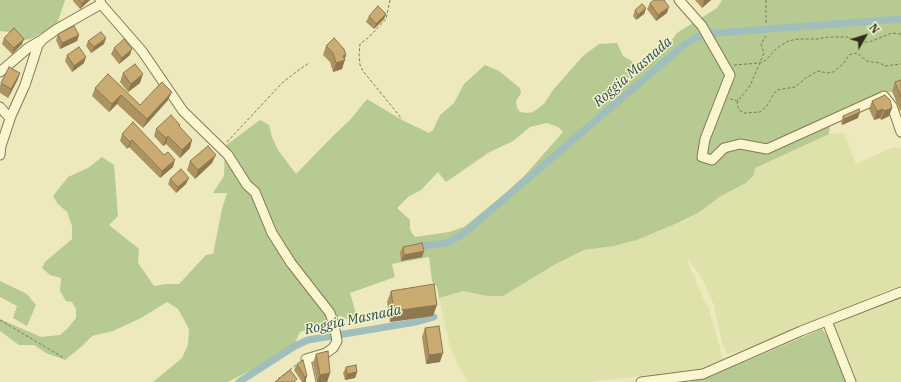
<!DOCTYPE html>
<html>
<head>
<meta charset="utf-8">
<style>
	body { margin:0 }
	#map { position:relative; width:901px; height:382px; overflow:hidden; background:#ede9bc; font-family:"IBM Plex Serif",serif }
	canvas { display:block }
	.north { position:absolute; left:845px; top:16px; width:40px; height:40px; -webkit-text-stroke:3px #f4f2cc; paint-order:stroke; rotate:51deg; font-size:11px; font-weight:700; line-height:16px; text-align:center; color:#332c1b }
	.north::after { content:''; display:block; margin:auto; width:14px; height:18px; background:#332c1b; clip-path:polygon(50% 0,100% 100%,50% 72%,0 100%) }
</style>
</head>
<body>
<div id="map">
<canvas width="901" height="382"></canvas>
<div class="north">N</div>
</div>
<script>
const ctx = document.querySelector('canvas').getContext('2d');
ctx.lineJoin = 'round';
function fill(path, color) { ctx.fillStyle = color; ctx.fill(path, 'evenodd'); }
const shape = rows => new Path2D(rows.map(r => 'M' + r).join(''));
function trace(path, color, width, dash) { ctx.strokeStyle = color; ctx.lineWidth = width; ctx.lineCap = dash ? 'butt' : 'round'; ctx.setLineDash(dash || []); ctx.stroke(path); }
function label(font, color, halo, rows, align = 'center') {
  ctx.font = font + ' "IBM Plex Serif",serif'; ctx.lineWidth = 3; ctx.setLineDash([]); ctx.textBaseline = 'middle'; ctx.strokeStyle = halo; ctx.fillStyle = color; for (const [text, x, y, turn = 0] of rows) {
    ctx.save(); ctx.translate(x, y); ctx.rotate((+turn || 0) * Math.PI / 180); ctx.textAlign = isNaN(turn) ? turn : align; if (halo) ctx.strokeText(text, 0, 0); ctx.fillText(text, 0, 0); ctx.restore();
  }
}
const farmland = shape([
	[844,133,856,164,894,147,901,148,901,286,881,293,877,297,738,352,727,354,722,343,714,305,702,278,686,257,703,298,708,306,723,359,703,369,588,382,468,382,459,367,450,347,439,298,463,291,503,296,554,265,584,250,614,246,637,240,675,224,698,213,721,196,746,183,754,175,754,168,763,163,829,134],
	[901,294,901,382,853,382,832,321]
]);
const green = shape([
	[0,0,65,0,57,24,33,38,19,42,9,32,0,31],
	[722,0,901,0,901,93,898,92,886,92,860,101,831,116,829,134,755,168,754,175,746,183,721,196,698,213,675,224,637,240,614,246,584,250,554,265,503,296,488,296,463,291,439,298,437,287,432,281,429,257,392,264,395,277,350,293,359,324,340,316,319,327,300,332,295,343,261,365,228,382,153,382,182,358,188,345,189,329,178,309,167,302,141,318,113,331,92,336,81,347,65,360,46,353,34,345,19,345,0,331,0,319,41,337,60,335,68,328,76,318,76,309,72,302,66,301,60,291,61,278,50,275,42,268,45,262,72,239,72,226,67,212,58,204,53,196,68,177,88,168,102,157,114,165,118,216,109,225,139,249,138,263,154,286,166,284,179,284,206,255,213,254,222,209,227,193,213,193,224,176,225,146,260,120,269,125,272,137,278,150,296,174,334,135,350,120,367,99,404,121,429,133,433,130,440,115,454,103,464,84,485,65,499,71,520,88,521,93,516,101,517,108,520,112,527,113,533,112,544,104,553,90,583,56,599,44,617,43,623,56,638,65,640,61,661,55,677,33,717,8],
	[547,123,558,127,563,132,526,174,506,193,464,227,449,232,415,237,412,233,410,229,410,220,397,208,408,197,421,190,438,172,446,182,488,153,513,141,530,127],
	[0,281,27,294,36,305,27,326,13,318,17,306,0,297],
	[822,329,835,346,849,382,688,382,709,377]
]);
const canal = shape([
	[423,246,447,243,463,234,685,44,703,34,901,19],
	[239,382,295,346,308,340,416,322,434,317]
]);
const path = shape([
	[390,0,386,19,369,37,360,44,359,55,360,65,363,71,402,119],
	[766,0,766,24],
	[734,65,760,63,766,60,777,48,788,41,798,39,817,39,828,37,847,37,863,42,869,42,892,33,901,34],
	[730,99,738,101,750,86,764,53,761,44,766,36],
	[738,101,737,104,739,110,744,113,760,112,767,106,773,95,777,90,795,87,806,78,818,71,827,73,833,72,843,64,849,55,852,54,857,53,867,61,880,63,885,66,901,64],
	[227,142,282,83,296,72,309,63],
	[0,320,64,358],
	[278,379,296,365]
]);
const minor = shape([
	[679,0,702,26,730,75,705,139,702,157,712,160,724,148,740,144,767,149,884,96,892,106,901,132],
	[101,4,142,51,183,111,228,155,247,185,255,192,272,233,291,263,330,313,334,325,337,341,333,348,326,353,306,359,311,382],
	[0,72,28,48,40,41],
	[0,107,7,115,11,116],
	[0,155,1,146,11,116,25,85,38,45,43,39,57,29,101,4,100,0],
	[827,321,851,382],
	[641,382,703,374,801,331,901,292]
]);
const wall = shape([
	[73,0,90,0,80,9,73,1],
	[695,0,711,0,702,8],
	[650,3,667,13,656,21,647,9],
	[646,8,644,14,636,20,633,16,635,10],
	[386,14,384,19,374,29,366,22,369,16],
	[58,34,79,35,77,41,60,49,56,40],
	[4,38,22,44,12,54,2,44],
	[88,41,104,44,91,53,86,46],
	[326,46,344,59,345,60,342,69,333,72,330,62,323,55],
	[114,48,130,55,119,64,111,54],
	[67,55,84,63,72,72,65,61],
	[20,73,17,81,8,98,0,93,0,86,1,83],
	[123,73,140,83,128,92,120,82],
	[108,74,140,105,168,100,143,128,117,104,109,112,92,96,95,88],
	[901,80,901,110,900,111,892,91,895,82],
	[872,101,892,108,889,116,881,120,880,118,874,120,869,109],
	[843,116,858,118,842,125,841,122],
	[179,127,190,148,180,158,166,144,163,146,154,136,156,129],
	[122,134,164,155,173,167,160,178,129,147,127,149,120,141],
	[190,161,212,163,195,179,187,170],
	[170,179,186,184,176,193,168,184],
	[403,247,424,251,422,257,401,261,400,252],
	[391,291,433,316,390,322,387,302],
	[425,328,440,362,426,364,422,337],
	[316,354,330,373,327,382,317,382,313,363],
	[297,364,307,376,305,382,302,382,294,370],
	[346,367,357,372,355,378,345,380,343,373]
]);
const shadedWall = shape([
	[86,0,90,0,80,9,82,3],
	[704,0,711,0,702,8],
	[669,7,667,13,656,21,658,15],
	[646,8,644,14,636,20,638,15],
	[386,14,384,19,374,29,376,24],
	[79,35,77,41,60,49,62,43],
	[106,38,104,44,91,53,94,47],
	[24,39,22,44,12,54,14,48],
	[132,49,130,55,119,64,122,58],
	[346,55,342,69,333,72,336,63,343,56],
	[86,57,84,63,72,72,74,66],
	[20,73,17,81,8,98,11,89],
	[143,74,140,83,128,92,131,84],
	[172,92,168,100,143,128,147,119],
	[121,95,117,104,109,112,112,104],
	[892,108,889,116,881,120,884,111],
	[883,109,880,118,874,120,877,111],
	[860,112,858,118,842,125,844,119],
	[168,136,166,144,163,146,166,138],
	[132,140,129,147,127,149,130,142],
	[192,140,190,148,180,158,182,150],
	[216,155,212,163,195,179,198,170],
	[175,160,173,167,160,178,162,171],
	[189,178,186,184,176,193,178,187],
	[424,251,422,257,401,261,404,255],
	[437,305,433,316,390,322,394,311],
	[443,353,440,362,426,364,429,355],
	[357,372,355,378,345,380,347,374],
	[330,373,327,382,317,382,320,375],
	[307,376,305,382,303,382,305,377]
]);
const building = shape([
	[79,0,86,0,82,3,79,0],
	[654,0,664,0,669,7,658,15,650,3,654,0],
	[642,4,646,8,638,15,635,10,642,4],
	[378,6,386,14,376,24,369,16,378,6],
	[74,26,79,35,62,43,58,34,74,26],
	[14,28,24,39,14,48,4,38,14,28],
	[101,32,106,38,94,47,88,41,101,32],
	[334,38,344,49,346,55,343,56,345,60,336,63,333,53,326,46,334,38],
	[124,39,132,49,122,58,114,48,124,39],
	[79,47,86,57,74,66,67,55,79,47],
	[135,64,143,74,131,84,123,73,135,64],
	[9,67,20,73,11,89,1,83,9,67],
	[108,74,140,105,162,82,172,92,147,119,121,95,112,104,95,88,108,74],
	[901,80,901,97,895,82,901,80],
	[885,95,890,100,892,108,884,111,883,109,877,111,872,101,885,95],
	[859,109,860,112,844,119,843,116,859,109],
	[171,115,180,125,179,126,192,140,182,150,168,136,166,138,156,129,171,115],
	[133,122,164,155,168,152,175,160,162,171,132,140,130,142,122,134,133,122],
	[208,146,216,155,198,170,190,161,208,146],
	[181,169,189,178,178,187,170,179,181,169],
	[422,243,424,251,404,255,403,247,422,243],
	[434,284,437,305,394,311,391,291,434,284],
	[439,326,443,353,429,355,425,328,439,326],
	[328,351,330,373,320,375,316,354,328,351],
	[303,360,307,376,305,377,297,364,303,360],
	[356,365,357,372,347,374,346,367,356,365],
	[290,370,297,379,294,382,275,382,290,370]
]);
const waterNames = [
	["Roggia Masnada",633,72,-41],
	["Roggia Masnada",353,320,-12]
];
fill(farmland, '#dee2aa');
fill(green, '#b6ca91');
trace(canal, '#a0bebc', 7);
trace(minor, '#847956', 11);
trace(path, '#847956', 1, [3, 2]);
trace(minor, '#f8f5cf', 9);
fill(wall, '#ae9362');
fill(shadedWall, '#8d7850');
fill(building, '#caab72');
trace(building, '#8d7850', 1);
label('italic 14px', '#2a4c53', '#f4f2cc', waterNames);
</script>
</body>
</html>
